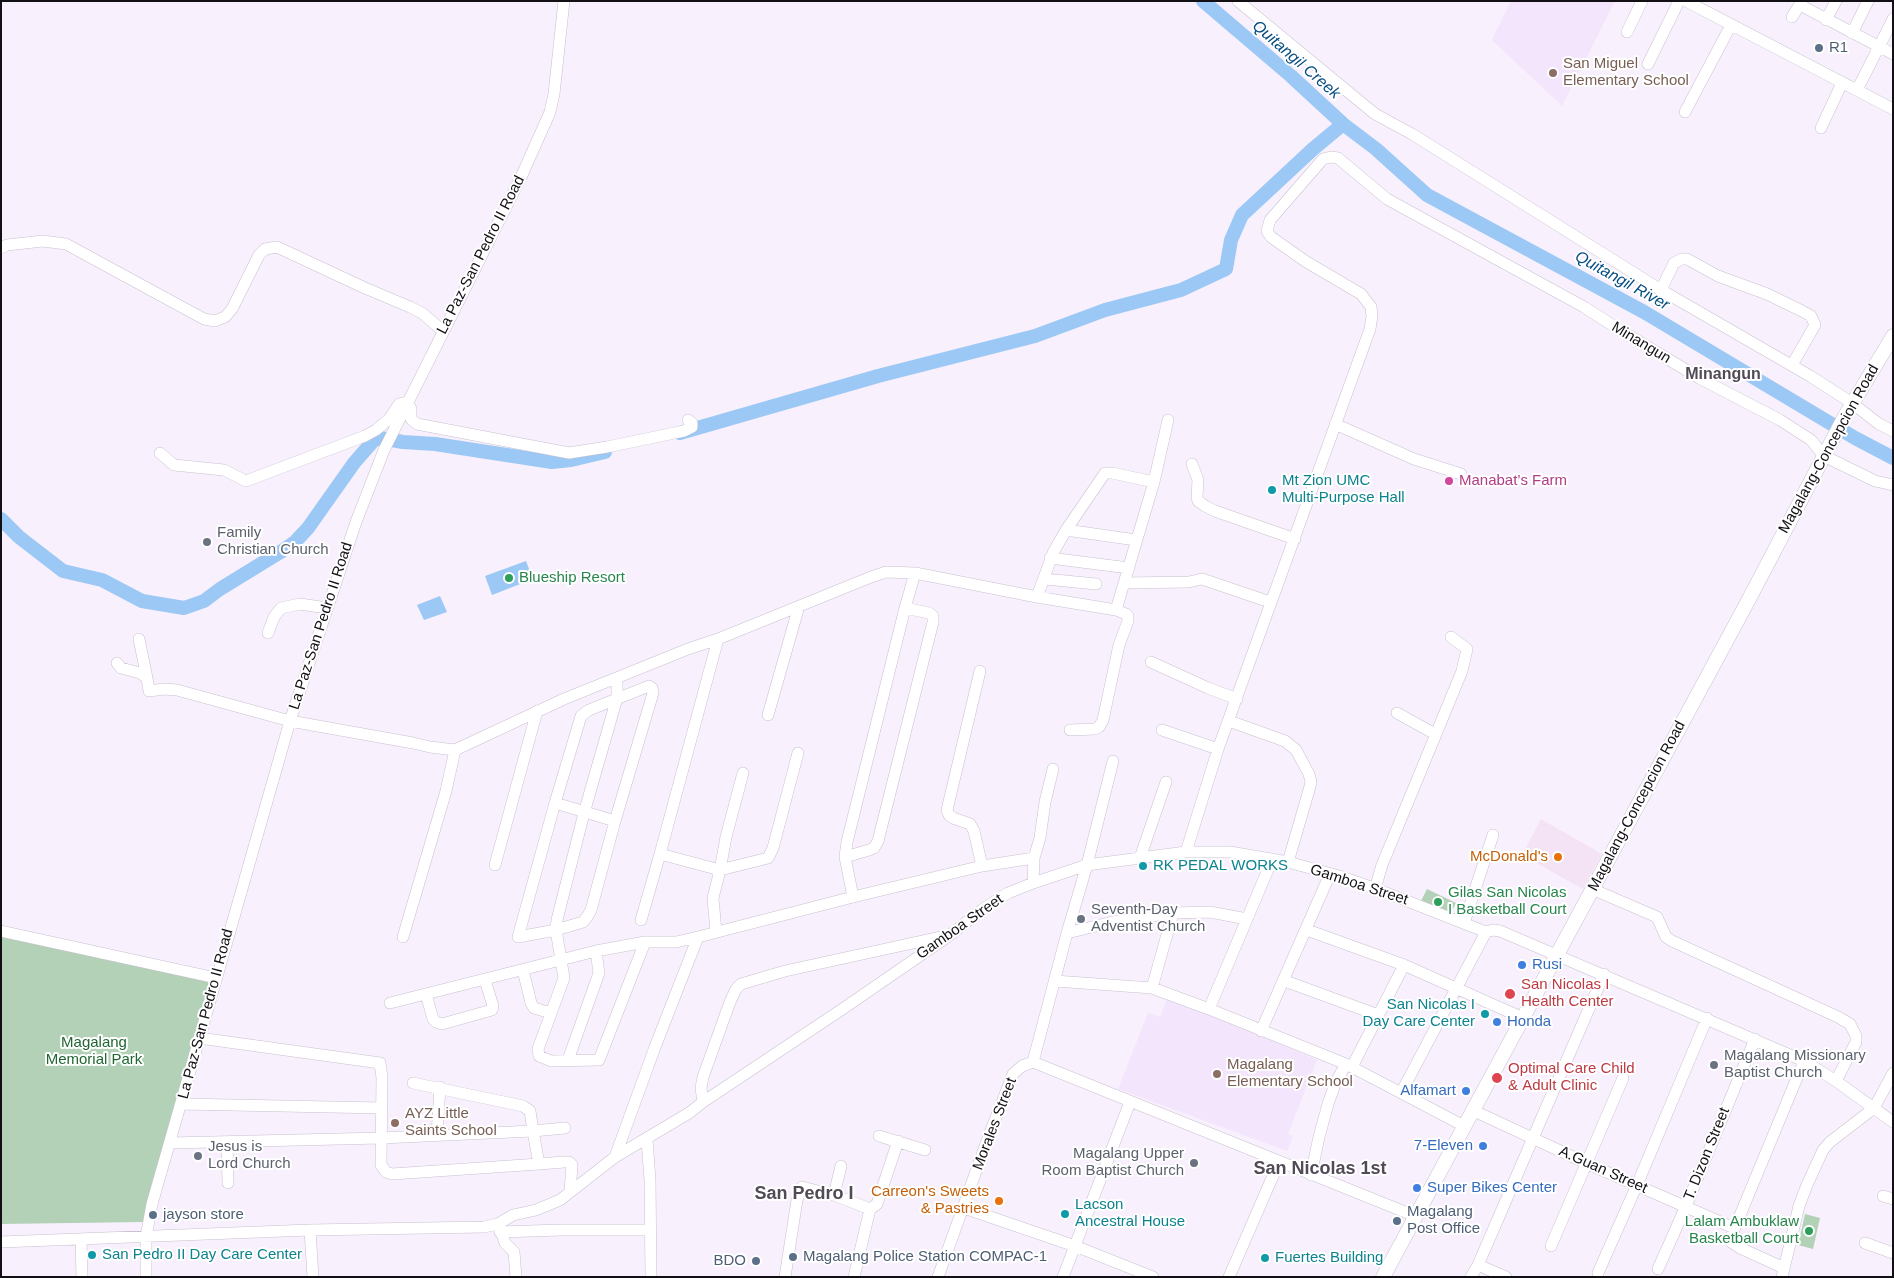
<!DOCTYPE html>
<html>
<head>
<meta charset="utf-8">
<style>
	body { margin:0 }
	#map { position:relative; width:1894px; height:1278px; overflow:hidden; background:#f8f0fd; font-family:Helvetica,sans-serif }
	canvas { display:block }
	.frame { position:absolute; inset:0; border:2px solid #131015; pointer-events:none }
</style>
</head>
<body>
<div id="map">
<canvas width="1894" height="1278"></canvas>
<div class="frame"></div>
</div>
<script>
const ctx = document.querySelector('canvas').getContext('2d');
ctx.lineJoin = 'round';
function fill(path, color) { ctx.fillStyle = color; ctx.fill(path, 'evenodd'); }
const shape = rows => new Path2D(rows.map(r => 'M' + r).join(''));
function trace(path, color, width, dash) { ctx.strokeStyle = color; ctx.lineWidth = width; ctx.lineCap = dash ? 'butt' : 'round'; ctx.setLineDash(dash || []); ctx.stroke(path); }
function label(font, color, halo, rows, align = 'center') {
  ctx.font = font + ' Helvetica,sans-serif'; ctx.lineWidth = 4; ctx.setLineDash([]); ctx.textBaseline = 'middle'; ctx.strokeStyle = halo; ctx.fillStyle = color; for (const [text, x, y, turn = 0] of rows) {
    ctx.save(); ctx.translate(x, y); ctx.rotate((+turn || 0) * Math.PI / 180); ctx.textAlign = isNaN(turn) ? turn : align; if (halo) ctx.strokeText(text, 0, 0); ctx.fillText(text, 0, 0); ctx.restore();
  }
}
const commercial = shape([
	[1541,819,1602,854,1583,889,1522,855]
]);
const built = shape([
	[1511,1,1615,1,1562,106,1492,40],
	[1168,996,1317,1060,1288,1134,1293,1136,1287,1151,1118,1089,1148,1013,1160,1017]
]);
const green = shape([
	[1427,889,1456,903,1450,915,1421,901],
	[1,936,210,981,143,1222,1,1224],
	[1805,1214,1820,1218,1813,1249,1798,1245]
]);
const water = shape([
	[526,561,533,579,492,595,485,576],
	[440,596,447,612,424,620,417,605]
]);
const river = shape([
	[1203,1,1291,76,1343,124,1376,149,1427,195,1644,312,1855,438,1893,458],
	[680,433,878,376,1035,336,1105,310,1181,290,1226,269,1231,240,1242,215,1313,149,1343,124],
	[1,519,19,537,63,571,102,580,142,601,184,608,204,601,220,589,282,551,295,542,308,528,354,463,374,440,380,438,403,442,435,444,552,462,571,460,605,452]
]);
const minor = shape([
	[1238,1,1375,114,1412,134,1661,290,1810,376,1852,403,1879,424,1893,431],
	[1686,1,1893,109],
	[1800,5,1893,54],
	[1792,17,1802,1],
	[1826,20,1836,1],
	[1627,32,1642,1],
	[1852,33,1868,1],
	[1648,64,1679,1],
	[1857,90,1893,19],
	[1685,112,1731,25],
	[1821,128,1842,83],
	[1,248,7,245,43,241,66,244,204,319,215,321,225,317,232,309,259,255,265,249,277,247,365,288,410,307,422,313,443,331],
	[1661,290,1674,263,1682,259,1687,259,1718,276,1767,294,1802,311,1811,316,1815,325,1792,365],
	[1335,424,1414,459,1461,474],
	[160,453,174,465,224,470,246,481,365,436,376,430,389,419,399,404,407,402,411,409,411,419,417,424,569,453,607,447,684,431,692,427,692,423,688,420],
	[1192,464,1198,480,1197,497,1198,501,1205,506,1215,511,1295,539],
	[1066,530,1136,540],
	[1050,558,1129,568],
	[1045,579,1096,584],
	[1125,583,1189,582,1202,579,1270,602],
	[1037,597,1053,553,1066,530,1105,473,1112,473,1154,482],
	[268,633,274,617,281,608,300,604,327,608],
	[139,639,147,678],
	[1151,662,1208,688,1237,699],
	[117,663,121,668,140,673,147,678,149,691,164,689,177,690,290,721,413,743,430,747,455,750,564,699,688,649,718,639,871,577,886,572,915,573,1037,597,1116,610,1154,482,1168,420],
	[980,671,947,810,949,815,953,818,970,824,974,831,982,866],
	[617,678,617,698,584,813,557,920,556,930,564,978,538,1049,539,1056,551,1061,599,1060,645,942],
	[1397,713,1435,734],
	[768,715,799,606],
	[1229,721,1285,741,1296,750,1309,774,1311,782,1309,790,1288,862],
	[1070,730,1095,729,1099,727,1103,720,1119,645,1128,621,1128,616,1126,614,1116,610],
	[1162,730,1218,749],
	[743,773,726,837,720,870,768,858,773,848,798,753],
	[555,803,581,716,589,710,649,686,652,688,653,693,615,821,591,910,587,917,583,922,556,930,518,937,555,803,615,821],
	[1186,852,1218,749,1370,329,1372,316,1371,307,1361,294,1305,261,1271,237,1267,231,1270,220,1323,159,1331,157,1338,158,1387,199,1584,307,1623,332,1701,379,1780,420,1811,440,1824,456,1875,481,1893,485],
	[845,857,869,850,874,848,878,841,933,622,933,616,929,613,905,608],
	[1140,858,1166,782],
	[495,865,537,711],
	[1033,883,1034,858,1040,838,1045,802,1053,769],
	[1375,889,1382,865,1462,671,1467,649,1451,637],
	[1592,889,1657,917,1666,937,1672,941,1838,1017,1850,1024,1856,1036,1856,1042,1836,1081],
	[853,897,845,857,847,842,905,608,915,573],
	[641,920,660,854],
	[1464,923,1493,835],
	[1307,930,1404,965,1523,1018],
	[1,931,216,978],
	[716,932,713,898,720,870,660,854,718,639],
	[1067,933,1121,920,1173,913,1210,912,1247,919],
	[403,937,446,791,455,750],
	[523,970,531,1003,534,1008,551,1013],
	[1055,981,1152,988,1209,1009,1346,1064,1464,1126],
	[1285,981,1378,1015],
	[1152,988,1173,913],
	[426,994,433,1019,436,1022,442,1024,492,1010,493,1006,485,980],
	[390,1003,596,951,645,942,676,942,698,937],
	[1209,1009,1272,860],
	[1261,1031,1330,874],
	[199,1038,380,1063,382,1078,381,1165,386,1172,392,1174,539,1164],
	[568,1060,599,973,596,951],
	[1033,1062,1415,1216],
	[1352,1067,1404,965],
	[1401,1093,1486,932],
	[703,1102,701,1088,703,1077,730,1002,736,989,741,984,785,971,945,936],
	[182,1104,381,1108],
	[1472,1110,1586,1163,1734,1228],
	[565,1128,533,1131,539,1164,564,1162,569,1162,572,1165,570,1192],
	[437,1135,440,1087],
	[879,1136,925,1150],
	[647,1140,650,1180,651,1277],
	[227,1142,228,1183],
	[170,1143,381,1138,533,1131,530,1111,523,1106,413,1083],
	[615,1157,655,1047,698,937,853,897,982,866,1034,858],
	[1311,1175,1319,1137,1328,1104,1335,1084,1346,1064],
	[834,1195,841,1166],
	[1883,1196,1893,1199],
	[964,1208,1075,1246,1153,1277],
	[870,1209,877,1204,898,1141],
	[499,1225,505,1243,514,1252,516,1277],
	[310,1230,313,1277],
	[500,1232,561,1230,651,1230],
	[81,1239,82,1277],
	[1,1242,310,1230,484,1227,498,1224,513,1215,536,1210,560,1200,615,1157,689,1113,703,1102,844,1008,950,935,983,909,1008,893,1033,883,1087,865,1186,852,1230,852,1288,862,1339,876,1379,890,1486,932,1493,930,1500,931,1804,1061,1836,1081,1893,1122],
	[1865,1243,1893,1253],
	[1551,1246,1623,1078],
	[1478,1265,1506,1277],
	[1784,1268,1740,1248,1731,1242,1731,1237,1804,1061],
	[1658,1269,1686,1206,1755,1039],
	[1598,1273,1637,1185,1707,1018],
	[146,1277,146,1237,152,1204,290,721,356,522,384,450,522,175,550,112,554,94,564,1],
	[785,1277,797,1200,802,1187,834,1195,870,1209,854,1277],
	[938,1277,988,1138,1013,1074,1022,1066,1033,1062,1067,933,1087,865,1113,761],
	[1063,1277,1130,1102],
	[1229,1277,1279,1162],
	[1471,1277,1478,1265,1604,974],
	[1782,1277,1799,1206,1807,1185,1823,1150,1830,1142,1874,1108,1893,1073]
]);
const major = shape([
	[1383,1277,1748,601,1845,416,1893,336]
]);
const markers = [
	[1819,48,5,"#5c6f8a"],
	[1553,73,5,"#8d6e63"],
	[1449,481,5,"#d1479c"],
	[1272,490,5,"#0f9aa8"],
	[207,542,5,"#6b7280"],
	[509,578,5,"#2e9e5b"],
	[1558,857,5,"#e8710a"],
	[1143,866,5,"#0f9aa8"],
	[1438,902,5,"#2e9e5b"],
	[1081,919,5,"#6b7280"],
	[1522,965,5,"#3f7fe0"],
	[1510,994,6,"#e0444e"],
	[1485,1014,5,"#0f9aa8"],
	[1497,1022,5,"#3f7fe0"],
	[1714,1065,5,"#6b7280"],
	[1217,1074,5,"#8d6e63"],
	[1497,1078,6,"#e0444e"],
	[1466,1091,5,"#3f7fe0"],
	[395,1123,5,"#8d6e63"],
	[1483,1146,5,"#3f7fe0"],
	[198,1156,5,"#6b7280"],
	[1194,1163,5,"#6b7280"],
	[1417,1188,5,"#3f7fe0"],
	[999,1201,5,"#e8710a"],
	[1065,1214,5,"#0f9aa8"],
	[153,1215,5,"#5c6f8a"],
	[1397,1221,5,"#5c6f8a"],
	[1809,1231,5,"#2e9e5b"],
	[92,1255,5,"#0f9aa8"],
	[793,1257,5,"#5c6f8a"],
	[1265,1258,5,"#0f9aa8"],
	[756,1261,5,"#5c6f8a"]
];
const serviceNames = [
	["R1",1829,48],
	["Magalang",1407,1212],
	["Post Office",1407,1229],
	["jayson store",163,1215],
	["Magalang Police Station COMPAC-1",803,1257],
	["BDO",746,1261,"right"]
];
const educationNames = [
	["San Miguel",1563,64],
	["Elementary School",1563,81],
	["Magalang",1227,1065],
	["Elementary School",1227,1082],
	["AYZ Little",405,1114],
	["Saints School",405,1131]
];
const streetNames = [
	["La Paz-San Pedro II Road",481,255,-63],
	["Minangun",1641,343,31],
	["Magalang-Concepcion Road",1829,449,-61],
	["La Paz-San Pedro II Road",321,626,-72],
	["Magalang-Concepcion Road",1637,806,-62],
	["Gamboa Street",1359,885,18],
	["Gamboa Street",960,927,-35],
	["La Paz-San Pedro II Road",206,1014,-75],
	["Morales Street",995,1124,-69],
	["T. Dizon Street",1707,1154,-68],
	["A.Guan Street",1603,1170,24]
];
const cultureNames = [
	["Mt Zion UMC",1282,481],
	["Multi-Purpose Hall",1282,498],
	["RK PEDAL WORKS",1153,866],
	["San Nicolas I",1475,1005,"right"],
	["Day Care Center",1475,1022,"right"],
	["Lacson",1075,1205],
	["Ancestral House",1075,1222],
	["San Pedro II Day Care Center",102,1255],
	["Fuertes Building",1275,1258]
];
const hotelNames = [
	["Manabat’s Farm",1459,481]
];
const worshipNames = [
	["Family",217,533],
	["Christian Church",217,550],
	["Seventh-Day",1091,910],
	["Adventist Church",1091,927],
	["Magalang Missionary",1724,1056],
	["Baptist Church",1724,1073],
	["Jesus is",208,1147],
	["Lord Church",208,1164],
	["Magalang Upper",1184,1154,"right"],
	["Room Baptist Church",1184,1171,"right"]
];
const leisureNames = [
	["Blueship Resort",519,578],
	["Gilas San Nicolas",1448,893],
	["I Basketball Court",1448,910],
	["Lalam Ambuklaw",1799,1222,"right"],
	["Basketball Court",1799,1239,"right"]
];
const foodNames = [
	["McDonald's",1548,857],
	["Carreon's Sweets",989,1192],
	["& Pastries",989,1209]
];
const shopNames = [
	["Rusi",1532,965],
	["Honda",1507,1022],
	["Alfamart",1456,1091,"right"],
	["7-Eleven",1473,1146,"right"],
	["Super Bikes Center",1427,1188]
];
const healthNames = [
	["San Nicolas I",1521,985],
	["Health Center",1521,1002],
	["Optimal Care Child",1508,1069],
	["& Adult Clinic",1508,1086]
];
const parkNames = [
	["Magalang",94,1043],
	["Memorial Park",94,1060]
];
const waterNames = [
	["Quitangil Creek",1296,60,41],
	["Quitangil River",1622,281,29]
];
const neighbourhoodNames = [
	["Minangun",1723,375]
];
const quarterNames = [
	["San Nicolas 1st",1320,1169],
	["San Pedro I",804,1194]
];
fill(commercial, '#f4e3f5');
fill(built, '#f3e5fc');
fill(green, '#b3d1b7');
fill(water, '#9bc8f4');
trace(river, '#9bc8f4', 14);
trace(minor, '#c9c0cf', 12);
trace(major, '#c9c0cf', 15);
trace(minor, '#fff', 11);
trace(major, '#fff', 14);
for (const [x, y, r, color] of markers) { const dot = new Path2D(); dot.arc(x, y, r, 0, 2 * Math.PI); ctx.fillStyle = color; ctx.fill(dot); trace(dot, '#fff', 2); }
label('15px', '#4e5e75', '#fff', serviceNames, 'left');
label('15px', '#785e54', '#fff', educationNames, 'left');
label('15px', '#131015', '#fff', streetNames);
label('15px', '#0d838f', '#fff', cultureNames, 'left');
label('15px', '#b23c85', '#fff', hotelNames, 'left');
label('15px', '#5b616d', '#fff', worshipNames, 'left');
label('15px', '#27864d', '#fff', leisureNames, 'left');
label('15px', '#c56008', '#fff', foodNames, 'right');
label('15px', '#366cbe', '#fff', shopNames, 'left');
label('15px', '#be3a42', '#fff', healthNames, 'left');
label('15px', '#206632', '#fff', parkNames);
label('italic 16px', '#044d82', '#fff', waterNames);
label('bold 16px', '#524a57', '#fff', neighbourhoodNames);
label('bold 18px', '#524a57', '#fff', quarterNames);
</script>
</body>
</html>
